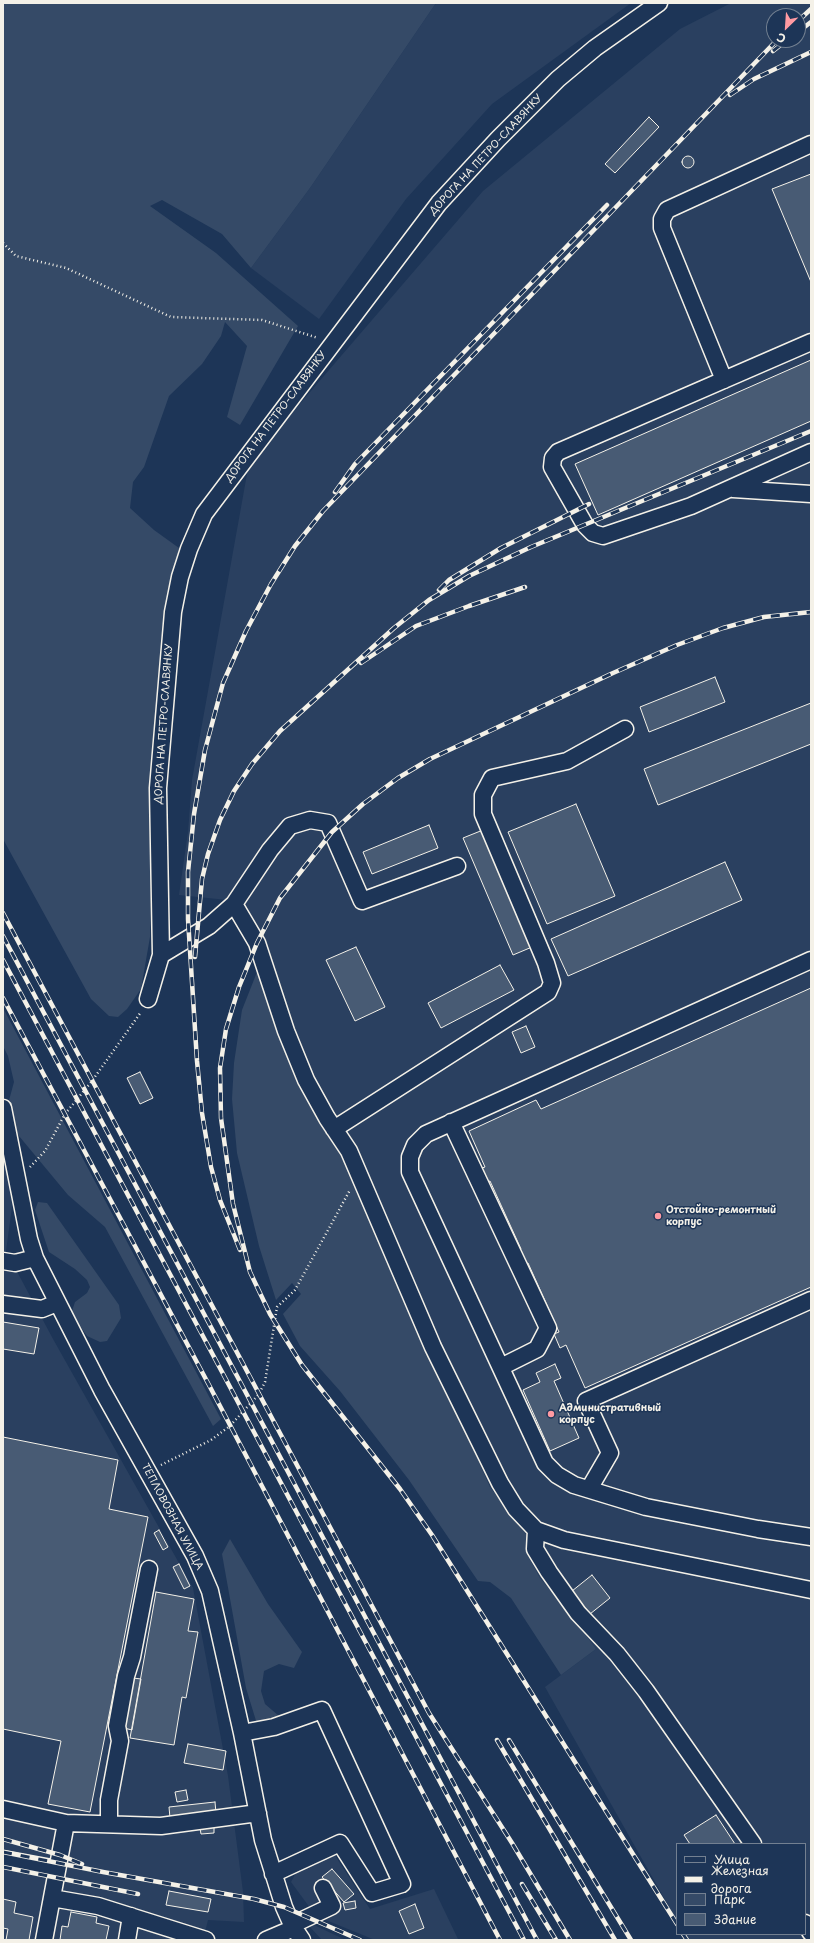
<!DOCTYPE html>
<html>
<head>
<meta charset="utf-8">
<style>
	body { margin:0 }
	#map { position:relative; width:814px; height:1943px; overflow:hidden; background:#1d3557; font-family:"Playpen Sans",sans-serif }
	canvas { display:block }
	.frame { position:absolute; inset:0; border:4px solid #f4f1e8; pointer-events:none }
	.legend { position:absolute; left:676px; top:1843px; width:130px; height:92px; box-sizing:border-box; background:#1d3557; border:1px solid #738091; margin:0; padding:5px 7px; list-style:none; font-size:12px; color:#f4f1e8 }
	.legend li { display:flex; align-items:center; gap:8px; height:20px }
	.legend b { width:20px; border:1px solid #738091 }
	.north { position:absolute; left:766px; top:8px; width:40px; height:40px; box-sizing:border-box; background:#1d3557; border:1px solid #738091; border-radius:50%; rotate:205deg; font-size:11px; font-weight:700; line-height:16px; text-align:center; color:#f4f1e8 }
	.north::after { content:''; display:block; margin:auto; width:14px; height:18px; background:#ff9aa2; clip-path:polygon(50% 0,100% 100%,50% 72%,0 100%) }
</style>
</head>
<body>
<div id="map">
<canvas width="814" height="1943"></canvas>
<div class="frame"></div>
<ul class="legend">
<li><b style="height:5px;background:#1d3557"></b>Улица</li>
<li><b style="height:5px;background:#f4f1e8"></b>Железная дорога</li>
<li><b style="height:11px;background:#354a67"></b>Парк</li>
<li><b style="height:11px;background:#485b74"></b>Здание</li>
</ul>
<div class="north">С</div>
</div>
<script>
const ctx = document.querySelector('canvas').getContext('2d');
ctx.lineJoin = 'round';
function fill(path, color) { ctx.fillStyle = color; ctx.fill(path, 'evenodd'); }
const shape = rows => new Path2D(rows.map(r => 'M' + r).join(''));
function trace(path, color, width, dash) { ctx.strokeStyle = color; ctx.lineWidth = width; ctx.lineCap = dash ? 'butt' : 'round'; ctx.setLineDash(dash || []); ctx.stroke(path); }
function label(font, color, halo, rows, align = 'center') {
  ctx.font = font + ' "Playpen Sans",sans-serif'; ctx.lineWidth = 3; ctx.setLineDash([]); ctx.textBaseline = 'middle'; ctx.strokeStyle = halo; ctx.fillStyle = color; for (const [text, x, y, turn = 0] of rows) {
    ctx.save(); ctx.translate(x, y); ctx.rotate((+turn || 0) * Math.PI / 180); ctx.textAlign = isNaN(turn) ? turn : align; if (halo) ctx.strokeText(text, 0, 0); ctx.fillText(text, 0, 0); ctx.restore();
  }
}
const built = shape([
	[436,3,631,3,492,104,406,199,319,319,251,268,310,188],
	[731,3,811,3,811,1940,688,1940,685,1934,805,1934,805,1844,677,1844,677,1921,545,1687,596,1649,540,1578,526,1552,526,1534,490,1487,342,1155,320,1124,297,1083,250,941,227,900,179,895,188,832,192,780,249,463,483,191,680,29],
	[774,16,798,16,798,40,774,40],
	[3,1154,5,1156,11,1187,12,1207,6,1251,53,1339,193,1588,228,1776,243,1892,244,1922,208,1920,203,1940,3,1940],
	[334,1854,370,1909,434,1889,458,1939,375,1940,316,1916,291,1882,298,1869],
	[310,1923,337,1936,346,1940,322,1940,309,1926]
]);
const green = shape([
	[3,3,436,3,310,188,251,268,222,234,162,200,150,206,216,253,298,326,240,425,227,417,247,346,225,322,221,336,202,364,169,396,144,467,133,482,130,508,154,530,179,548,166,618,158,686,151,784,153,826,150,937,141,989,127,1009,118,1017,109,1016,91,999,3,839],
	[259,967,297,1083,320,1124,342,1155,490,1487,526,1534,526,1552,540,1578,574,1619,596,1649,561,1675,511,1598,490,1582,478,1581,409,1480,340,1391,300,1346,283,1314,301,1294,292,1283,276,1300,259,1246,237,1153,232,1099,234,1063,242,1010],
	[3,1008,221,1419,213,1426,105,1227,68,1195,14,1130,8,1104,14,1082,8,1056,3,1046],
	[38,1202,47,1203,119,1305,121,1318,107,1341,100,1342,87,1336,71,1314,75,1302,87,1293,90,1287,87,1280,75,1269,49,1252,35,1210],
	[230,1539,268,1604,302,1652,294,1668,279,1664,264,1671,261,1691,265,1704,279,1716,257,1724,246,1688,222,1554]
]);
const building = shape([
	[649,117,659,127,615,173,605,164,649,117],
	'682 162a6 6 0 1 1 12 0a6 6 0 1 1-12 0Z',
	[811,174,811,282,772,189,811,174],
	[811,360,811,421,598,515,575,464,811,360],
	[715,677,725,702,649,732,640,707,715,677],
	[811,703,811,744,658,805,644,769,811,703],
	[576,804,615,896,547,924,508,832,576,804],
	[429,825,438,848,372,874,363,852,429,825],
	[483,830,532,947,513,955,463,838,483,830],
	[725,862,742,900,568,976,551,939,725,862],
	[356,947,385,1007,355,1021,326,960,356,947],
	[500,965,514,990,441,1028,428,1003,500,965],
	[811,988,811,1287,585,1388,566,1345,560,1348,554,1334,559,1332,528,1263,522,1265,516,1251,521,1249,490,1181,485,1183,479,1169,485,1167,469,1131,536,1100,541,1109,811,988],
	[526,1026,535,1047,521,1053,512,1032,526,1026],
	[140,1072,153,1098,140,1104,127,1078,140,1072],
	[3,1322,39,1328,34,1354,3,1349,3,1322],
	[555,1364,561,1378,554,1381,579,1438,550,1451,523,1390,540,1382,536,1373,555,1364],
	[3,1437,118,1460,109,1509,148,1517,90,1812,48,1804,61,1741,3,1729,3,1437],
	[159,1530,168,1547,163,1550,154,1533,159,1530],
	[179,1564,190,1586,184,1589,173,1567,179,1564],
	[592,1575,610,1598,590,1614,572,1591,592,1575],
	[156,1592,194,1599,188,1631,198,1632,186,1698,182,1697,174,1745,130,1738,156,1592],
	[133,1678,141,1679,132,1730,124,1728,133,1678],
	[188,1744,226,1751,223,1770,184,1763,188,1744],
	[186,1790,188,1800,177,1802,175,1792,186,1790],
	[215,1802,216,1813,170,1818,169,1807,215,1802],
	[716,1815,735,1844,690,1844,684,1835,716,1815],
	[214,1827,214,1833,201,1834,200,1828,214,1827],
	[332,1869,354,1894,344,1902,322,1877,332,1869],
	[169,1891,211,1899,208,1912,166,1905,169,1891],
	[3,1899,16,1902,14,1913,33,1917,29,1940,6,1940,8,1929,3,1928,3,1899],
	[355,1901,356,1908,345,1910,343,1903,355,1901],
	[415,1904,424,1928,409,1934,399,1911,415,1904],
	[71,1912,97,1917,96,1923,109,1926,106,1940,60,1940,62,1926,68,1927,71,1912]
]);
const path = shape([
	[3,243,16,256,66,268,171,317,262,320,318,338],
	[30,1167,45,1151,65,1114,92,1081,141,1012],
	[161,1465,211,1440,230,1426,259,1394,265,1382,277,1307,295,1290,350,1190]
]);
const minor = shape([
	[811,342,558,452,553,458,552,467,585,525,593,533,603,536,691,506,811,452],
	[724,380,662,228,662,219,667,210,811,144],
	[733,489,811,494],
	[234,904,257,943,286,1031,306,1080,327,1118,349,1151,433,1347,500,1483,516,1509,536,1530,564,1540,811,1590],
	[161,955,209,926,234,904,270,850,290,826,310,820,328,823,362,901,457,866],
	[811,960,426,1134,415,1145,410,1157,410,1172,545,1463,557,1475,574,1485,646,1507,758,1529,811,1537],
	[148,999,161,955,158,788,173,612,180,577,189,549,204,514,439,203,498,139,558,79,595,48,659,3],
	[3,1108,29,1239,35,1258,102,1390,195,1556,210,1591,242,1733,263,1840,284,1907,292,1925,302,1940],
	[451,1122,548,1328,537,1349,501,1367],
	[334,1129,548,992,552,983,546,963,483,814,483,795,492,778,567,761,625,729],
	[3,1261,15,1263,35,1258],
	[3,1304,42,1309,57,1303],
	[589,1489,610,1453,586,1401,811,1300],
	[536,1530,535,1549,549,1572,578,1613,617,1654,646,1691,753,1844],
	[242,1733,274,1727,322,1710,402,1884,372,1893,340,1843,273,1874],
	[3,1809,66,1823,161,1826,258,1813],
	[109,1824,109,1800,120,1741,117,1726,126,1676,132,1657,149,1569],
	[3,1859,57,1869],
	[52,1898,98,1906,206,1940],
	[805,1923,811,1933],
	[292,1925,332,1906,323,1888],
	[44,1940,66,1823],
	[127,1940,131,1916],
	[266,1940,294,1928]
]);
const rail = shape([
	[798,21,811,9],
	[798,32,811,22],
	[773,51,787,40],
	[730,95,754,79,811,52],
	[335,492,355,464,607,205],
	[439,590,449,580,501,548,589,504],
	[361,663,416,626,469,606,525,587],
	[3,913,429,1713,512,1843,570,1940],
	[3,936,537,1940],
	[195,957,202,879,208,854,220,820,234,791,252,764,280,731,394,628,429,600,469,576,531,547,811,431],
	[3,960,524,1940],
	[3,998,209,1385,500,1940],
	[240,1250,220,1200,211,1167,202,1113,197,1061,188,919,188,872,194,814,205,750,223,683,246,631,271,584,295,546,323,511,777,40],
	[497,1740,615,1940],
	[509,1740,631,1940],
	[3,1839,60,1855,82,1864],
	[3,1852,103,1872,254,1899,284,1907,360,1940],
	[3,1867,138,1894],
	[522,1884,556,1940],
	[677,1924,432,1535,400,1489,302,1365,270,1314,250,1272,233,1204,221,1118,220,1068,226,1029,239,987,257,943,280,898,332,832,363,804,398,778,430,759,613,673,677,645,723,628,764,617,811,612],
	[683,1934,687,1940]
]);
const markers = [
	[658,1216,4,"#ff9aa2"],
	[551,1414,4,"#ff9aa2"]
];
const streetNames = [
	["ДОРОГА НА ПЕТРО-СЛАВЯНКУ",486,155,-47],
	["ДОРОГА НА ПЕТРО-СЛАВЯНКУ",276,417,-53],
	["ДОРОГА НА ПЕТРО-СЛАВЯНКУ",164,724,-86],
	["ТЕПЛОВОЗНАЯ УЛИЦА",172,1517,62]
];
const poiNames = [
	["Отстойно-ремонтный",666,1210],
	["корпус",666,1222],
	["Административный",559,1408],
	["корпус",559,1420]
];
fill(built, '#2a4060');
fill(green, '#354a67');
fill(building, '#485b74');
trace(building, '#f4f1e8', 1);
trace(minor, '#f4f1e8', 19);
trace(path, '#f4f1e8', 2.5, [1, 3]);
trace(minor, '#1d3557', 16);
trace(rail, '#f4f1e8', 4.5);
trace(rail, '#1d3557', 3, [9]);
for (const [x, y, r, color] of markers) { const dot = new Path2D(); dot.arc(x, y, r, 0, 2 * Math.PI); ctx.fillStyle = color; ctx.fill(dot); trace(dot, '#1d3557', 1.5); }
label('10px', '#f4f1e8', '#1d3557', streetNames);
label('bold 10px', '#f4f1e8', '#1d3557', poiNames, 'left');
</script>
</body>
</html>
